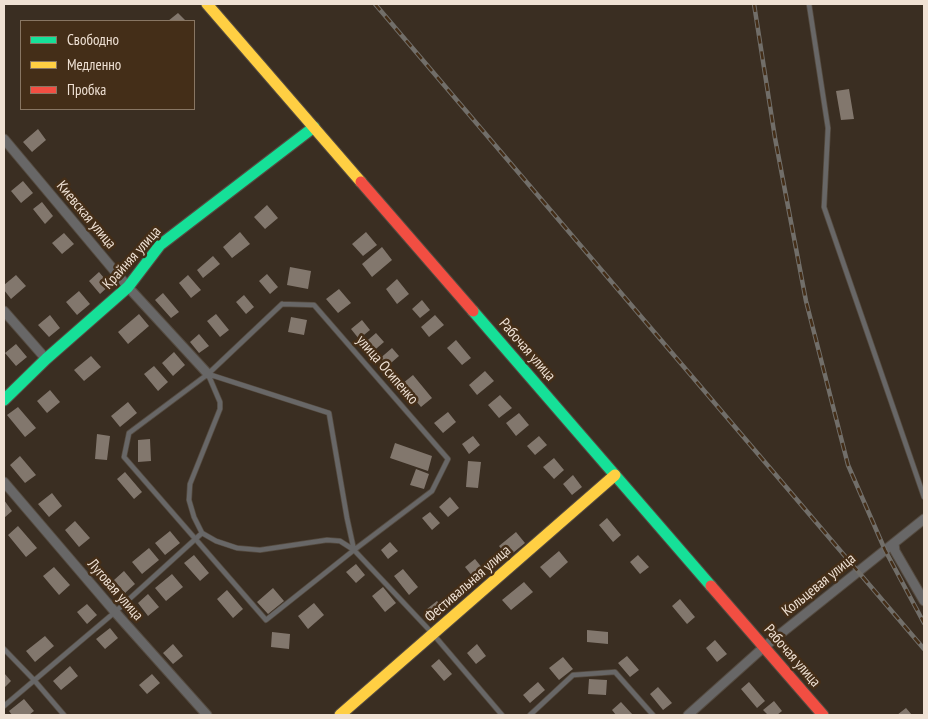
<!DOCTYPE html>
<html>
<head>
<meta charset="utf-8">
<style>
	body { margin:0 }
	#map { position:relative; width:928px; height:719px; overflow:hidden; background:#3a2e22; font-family:"PT Sans Narrow",sans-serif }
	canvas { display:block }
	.frame { position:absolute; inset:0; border:5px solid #efe1d4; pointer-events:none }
	.legend { position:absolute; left:20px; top:20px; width:175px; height:90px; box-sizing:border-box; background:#442e18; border:1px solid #887663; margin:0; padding:6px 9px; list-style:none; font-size:15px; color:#efe1d4 }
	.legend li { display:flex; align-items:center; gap:10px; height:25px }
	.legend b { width:25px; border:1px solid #887663 }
</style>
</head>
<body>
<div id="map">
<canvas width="928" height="719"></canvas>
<div class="frame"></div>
<ul class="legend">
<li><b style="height:6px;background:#16e098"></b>Свободно</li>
<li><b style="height:6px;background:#ffcf43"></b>Медленно</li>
<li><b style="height:6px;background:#f24e42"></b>Пробка</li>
</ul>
</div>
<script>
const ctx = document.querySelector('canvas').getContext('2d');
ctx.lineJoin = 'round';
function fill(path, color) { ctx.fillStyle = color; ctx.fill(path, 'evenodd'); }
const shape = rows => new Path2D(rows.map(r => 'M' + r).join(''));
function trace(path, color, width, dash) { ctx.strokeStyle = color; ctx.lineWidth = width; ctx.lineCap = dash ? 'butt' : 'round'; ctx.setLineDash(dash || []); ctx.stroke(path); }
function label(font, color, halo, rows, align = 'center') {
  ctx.font = font + ' "PT Sans Narrow",sans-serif'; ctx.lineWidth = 5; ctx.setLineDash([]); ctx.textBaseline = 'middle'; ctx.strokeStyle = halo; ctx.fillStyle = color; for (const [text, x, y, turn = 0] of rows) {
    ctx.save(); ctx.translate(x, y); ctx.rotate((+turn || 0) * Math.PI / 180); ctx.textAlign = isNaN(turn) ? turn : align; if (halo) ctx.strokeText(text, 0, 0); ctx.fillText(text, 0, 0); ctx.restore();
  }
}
const building = shape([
	[178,13,186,21,168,21],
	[849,89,854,119,841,120,836,91],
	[38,129,46,140,32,152,23,142],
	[23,181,33,193,21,203,11,191],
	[42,202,53,216,45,224,33,209],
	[267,205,278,218,265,229,254,217],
	[240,232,250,244,232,258,223,247],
	[366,232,377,245,363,256,352,244],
	[64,233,74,244,62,254,52,243],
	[382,247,392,260,372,277,362,264],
	[213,256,220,264,203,278,197,270],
	[290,267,311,271,308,289,287,285],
	[99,272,110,285,100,294,89,281],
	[267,274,278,287,270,294,259,281],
	[16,275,26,286,11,299,4,290,4,285],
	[188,275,201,290,191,298,179,283],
	[397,279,409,294,397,304,386,289],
	[339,289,351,303,338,313,326,299],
	[79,291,90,304,77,315,66,302],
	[163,293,179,312,171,318,155,300],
	[244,295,254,307,246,314,236,302],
	[422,300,430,310,420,318,412,309],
	[139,314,149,326,128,344,118,332],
	[216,314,229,330,220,337,207,321],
	[50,315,60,328,49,337,38,325],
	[435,315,444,325,429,337,421,327],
	[291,317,307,320,304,335,288,332],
	[362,320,370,330,359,339,351,329],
	[376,333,384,342,370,354,362,345],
	[199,334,209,346,199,353,190,342],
	[456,340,471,358,462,365,447,348],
	[16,344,27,357,16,366,5,353],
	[392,348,399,356,384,369,377,361],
	[174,352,185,365,173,376,162,363],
	[91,356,101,367,84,381,74,370],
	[154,366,168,382,158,391,144,374],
	[485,371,494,381,477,395,469,385],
	[413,375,432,398,421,407,402,384],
	[50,390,60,402,47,413,37,401],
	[500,395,512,408,499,418,488,405],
	[128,402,137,413,120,427,111,416],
	[18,407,36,428,25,437,7,415],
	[448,412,456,422,443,433,434,423],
	[519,413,529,425,516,436,506,423],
	[97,434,110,436,107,460,95,459],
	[473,436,480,445,469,454,462,444],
	[539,436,547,445,535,455,527,446],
	[150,439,151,461,138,462,138,440],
	[395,443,432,456,428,471,390,458],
	[20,456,36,475,25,483,10,465],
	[554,458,564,470,554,479,543,467],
	[468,461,481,462,478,488,466,487],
	[416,469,429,474,424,489,410,485],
	[125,472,142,492,134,499,117,479],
	[573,475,582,487,572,495,563,484],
	[52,493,62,506,49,517,38,504],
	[450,497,459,508,448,517,439,507],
	[4,500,12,511,4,518],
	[430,512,440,523,432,530,422,518],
	[607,518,621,535,613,542,599,525],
	[75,521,90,538,79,547,65,530],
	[18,526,37,548,26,557,8,535],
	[170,531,180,543,165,555,155,543],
	[516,532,525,543,508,557,499,546],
	[390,542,398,551,388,559,381,550],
	[149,548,159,560,142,574,132,562],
	[559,551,568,562,550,578,540,567],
	[194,555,209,573,200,581,184,563],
	[638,555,649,567,640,574,630,562],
	[475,559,487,574,477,582,465,567],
	[356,564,365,575,356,583,346,572],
	[54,567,70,585,59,595,43,576],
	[403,569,418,587,409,595,394,576],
	[124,571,135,584,125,593,114,580],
	[172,574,183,587,166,601,155,588],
	[524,582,533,592,511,610,502,600],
	[383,587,396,603,385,612,372,596],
	[273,588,284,601,268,614,257,602],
	[227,590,243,609,233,618,217,599],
	[148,594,159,607,148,616,138,603],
	[680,599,695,617,687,624,672,606],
	[437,601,444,609,434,617,427,609],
	[314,603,324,615,308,629,298,616],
	[87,604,97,615,87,624,77,612],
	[110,628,118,638,105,649,96,639],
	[587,630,608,632,608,644,587,642],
	[272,632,290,634,289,649,271,647],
	[45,636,54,646,35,662,26,651],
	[715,640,727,654,717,662,706,648],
	[173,644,183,656,173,664,163,653],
	[477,644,486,656,476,664,467,653],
	[627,656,639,670,630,677,618,663],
	[563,657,573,669,559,680,549,668],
	[439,659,452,674,444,681,431,666],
	[70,666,78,676,61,690,53,681],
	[4,673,11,681,4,688],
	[152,674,160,683,147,694,139,685],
	[589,679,607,680,606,695,588,694],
	[538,682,545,690,530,703,523,695],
	[749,682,765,701,757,708,741,689],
	[658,687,672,703,663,710,650,694],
	[24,699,34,711,29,715,12,715,9,711],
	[774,701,782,711,777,715,768,715,763,710],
	[621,702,633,715,616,715,612,710],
	[906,708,912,715,897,715]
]);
const lane = shape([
	[809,4,828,128,824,207,924,497],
	[282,304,314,305,448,459,432,491,354,550,266,620,124,457,129,433,208,374,282,304],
	[208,374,220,402,220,409,190,484,189,500,194,517,202,533,216,541,237,548,260,550,327,540,340,541,354,550,433,634,502,715],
	[208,374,329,413,347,518,354,550],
	[4,649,34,680,64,715],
	[4,706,115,612,202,533],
	[530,715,573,675,615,672,653,715]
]);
const street = shape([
	[4,139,128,287,208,374],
	[4,311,46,359],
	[4,482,115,612,207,715],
	[894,543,895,551,924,601],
	[688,715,764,647,924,519]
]);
const fast = shape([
	[473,311,711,586],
	[4,400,46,359,128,287,160,245,314,127]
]);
const slow = shape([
	[207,4,361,182],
	[340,715,615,475]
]);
const jam = shape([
	[361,182,473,311],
	[711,586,823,715]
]);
const rail = shape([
	[375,4,924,649],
	[754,4,775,138,806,301,848,465,885,550,924,623]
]);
const streetNames = [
	["Киевская улица",86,215,50],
	["Крайняя улица",132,258,-48],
	["Рабочая улица",527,350,49],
	["улица Осипенко",387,370,49],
	["Фестивальная улица",468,584,-41],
	["Кольцевая улица",819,585,-39],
	["Луговая улица",115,590,49],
	["Рабочая улица",792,656,49]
];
fill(building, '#82776d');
trace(lane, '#554b40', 6);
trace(street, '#554b40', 11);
trace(fast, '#554b40', 13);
trace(slow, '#554b40', 13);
trace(jam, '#554b40', 13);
trace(lane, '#686767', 4.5);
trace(street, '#686767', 9);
trace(fast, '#16e098', 11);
trace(slow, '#ffcf43', 11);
trace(jam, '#f24e42', 11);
trace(rail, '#716e69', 4.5);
trace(rail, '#442e18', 2.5, [8]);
label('15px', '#efe1d4', '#442e18', streetNames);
</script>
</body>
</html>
